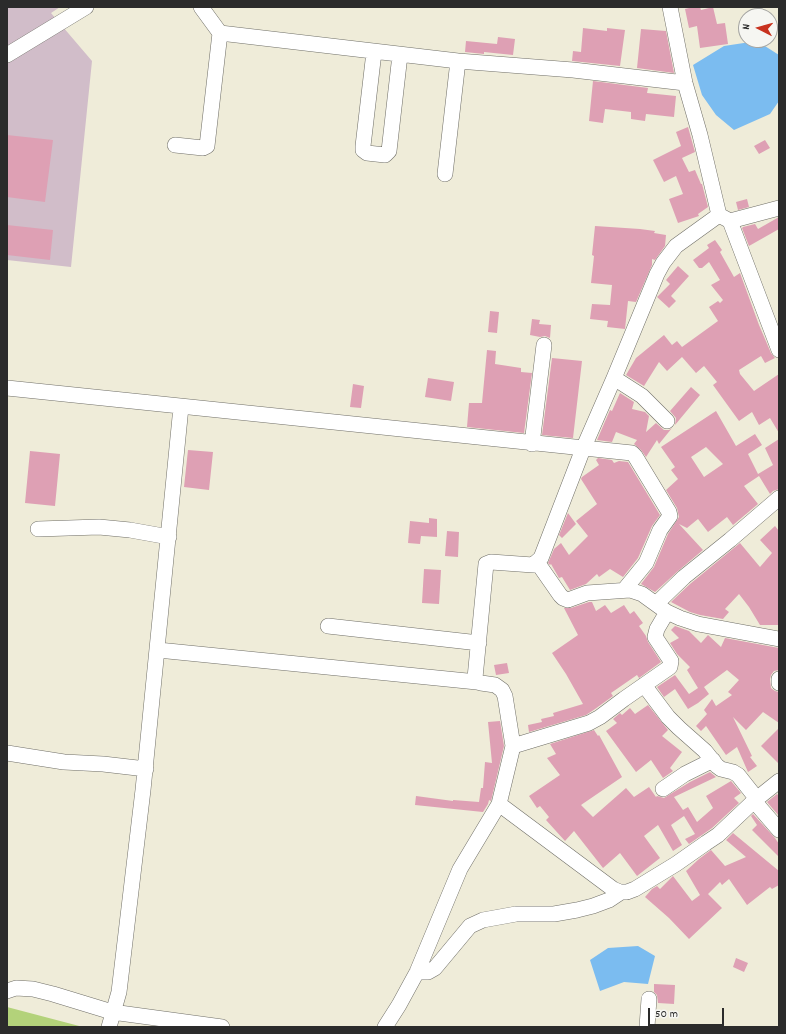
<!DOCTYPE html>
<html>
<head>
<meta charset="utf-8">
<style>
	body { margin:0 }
	#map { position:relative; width:786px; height:1034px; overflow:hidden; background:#efecd9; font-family:Dekko,sans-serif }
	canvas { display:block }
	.frame { position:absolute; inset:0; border:8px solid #2b2b2b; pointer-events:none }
	.north { position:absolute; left:738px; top:8px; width:40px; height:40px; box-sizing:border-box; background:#f6f6f2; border:1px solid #a5a5a2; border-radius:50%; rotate:276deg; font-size:11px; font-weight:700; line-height:16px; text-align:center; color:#2b2b2b }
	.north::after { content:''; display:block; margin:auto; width:14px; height:18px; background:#c8321e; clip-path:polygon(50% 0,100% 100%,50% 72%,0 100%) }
	.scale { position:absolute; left:648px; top:1008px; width:76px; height:18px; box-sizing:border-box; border:2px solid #2b2b2b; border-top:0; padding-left:5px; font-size:12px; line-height:14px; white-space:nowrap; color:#2b2b2b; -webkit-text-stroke:3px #f6f6f2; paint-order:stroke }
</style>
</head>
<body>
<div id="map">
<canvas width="786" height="1034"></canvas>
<div class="frame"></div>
<div class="north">N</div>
<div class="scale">50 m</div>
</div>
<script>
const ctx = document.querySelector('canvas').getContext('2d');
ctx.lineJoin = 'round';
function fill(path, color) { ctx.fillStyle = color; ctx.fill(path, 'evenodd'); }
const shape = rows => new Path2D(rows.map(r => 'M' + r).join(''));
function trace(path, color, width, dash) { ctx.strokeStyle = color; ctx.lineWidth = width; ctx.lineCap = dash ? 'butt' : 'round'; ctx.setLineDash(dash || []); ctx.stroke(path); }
const industrial = shape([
	[7,7,60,7,51,13,92,61,71,267,7,260]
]);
const green = shape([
	[7,1007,83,1027,7,1027]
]);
const water = shape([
	[757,41,779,55,779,101,770,114,734,130,716,115,702,95,693,65,724,46],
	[638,946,655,956,648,984,624,982,600,991,590,960,608,948]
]);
const building = shape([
	[693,7,700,7,701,10,713,7,717,24,725,23,728,44,700,48,697,26,689,28,685,9],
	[583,28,607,31,607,28,625,30,620,66,572,61,573,51,581,52],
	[641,29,666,31,674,73,637,68],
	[498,37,515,39,513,55,484,52,484,54,465,52,466,41,497,44],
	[593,81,648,88,647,93,676,96,674,117,646,114,645,121,631,119,631,112,605,109,603,123,589,121],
	[688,127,695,152,682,158,689,172,695,170,701,184,702,184,708,207,698,214,699,216,678,223,669,199,683,194,676,176,664,182,653,160,681,146,676,132],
	[7,135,53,140,45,202,7,197],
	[765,140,770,148,759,154,754,146],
	[747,199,749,207,738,210,736,202],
	[779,217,779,229,749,246,742,228,743,227,755,224,758,229],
	[7,225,53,230,50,260,7,255],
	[595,226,640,229,655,231,654,233,666,235,665,246,655,260,652,259,652,265,636,302,628,301,625,329,607,327,608,321,590,319,592,304,610,305,612,285,591,283,594,256,592,255],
	[715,240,722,250,720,252,734,277,740,273,759,325,771,353,775,358,765,363,761,356,739,370,740,374,754,391,779,374,779,433,770,418,759,425,752,412,739,421,713,385,717,382,704,366,696,373,682,357,667,371,659,362,644,386,626,375,636,358,664,335,672,345,677,341,682,347,718,321,709,307,718,301,720,303,723,300,711,285,720,280,709,262,702,268,699,268,693,260,709,248,707,245],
	[678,266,689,276,671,296,676,301,669,308,657,297,670,284,666,280],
	[490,311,499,312,497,333,488,332],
	[532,319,540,320,539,324,551,325,550,338,545,336,540,337,530,335],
	[487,350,496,351,495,364,521,368,521,372,532,373,524,433,467,427,469,403,482,403],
	[552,358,582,361,573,438,542,435],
	[428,378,454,382,451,401,425,397],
	[353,384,364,386,361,408,350,407],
	[691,387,700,395,675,425,676,418,670,411],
	[620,393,634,402,632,409,645,412,649,416,646,432,656,423,664,430,669,430,672,428,659,444,657,440,646,457,641,450,634,444,637,440,616,432,612,442,597,440,610,410,612,411],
	[716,411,736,446,755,434,762,445,748,454,758,474,773,465,765,448,779,439,779,489,773,491,770,494,759,476,744,486,758,504,733,525,727,517,708,532,698,519,687,528,679,524,703,550,678,571,655,592,641,584,654,567,668,534,679,517,677,508,666,490,678,479,671,470,675,467,661,447],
	[706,447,723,464,704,477,691,457],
	[188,450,213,452,209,490,184,487],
	[30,451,60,454,55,506,25,503],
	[598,458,612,460,614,463,619,461,628,462,660,515,652,526,638,558,623,577,610,569,599,577,597,574,586,584,570,590,562,577,559,578,551,564,550,565,548,563,554,549,561,543,569,555,588,536,576,521,597,504,581,479,582,477,599,465,596,460],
	[568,513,576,524,562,538,559,535],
	[429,518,437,519,437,537,421,536,420,544,408,543,410,521,429,523],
	[775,526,779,531,779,625,760,625,749,607,739,594,725,609,729,612,723,619,700,615,690,612,671,602,690,584,740,543,760,567,772,553,760,540],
	[447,531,459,532,458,557,445,556],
	[424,569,441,570,439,604,422,603],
	[589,602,592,602,596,611,605,605,611,613,624,605,630,614,634,611,643,623,639,626,646,636,648,642,661,662,639,678,637,675,611,693,613,696,595,709,586,715,529,732,528,725,542,722,541,719,554,716,553,713,583,704,566,674,552,653,578,635,564,608,571,608],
	[675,626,689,631,701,643,708,635,721,647,725,638,779,648,779,670,774,671,771,675,770,679,771,688,775,691,779,692,779,723,763,712,746,730,733,717,752,756,750,757,757,766,748,772,737,747,726,755,706,726,701,731,696,726,707,714,704,710,712,699,716,706,732,695,728,692,739,680,727,670,704,687,709,694,698,703,688,709,675,689,664,697,657,687,675,675,689,694,698,688,687,670,690,667,677,654,670,643,679,638,671,630],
	[507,663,509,673,496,675,494,665],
	[648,705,668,730,662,736,682,752,670,768,673,771,663,778,651,760,636,772,606,731,617,723,613,719,620,713,622,715,630,708,635,714],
	[500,721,504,746,491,801,489,800,488,804,483,812,415,805,416,796,453,801,453,800,479,802,481,788,483,788,485,762,492,763,488,722],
	[779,728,779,764,761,746],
	[594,730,598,736,599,735,622,777,581,805,593,817,626,788,634,797,649,787,656,797,657,796,664,798,690,782,710,772,716,777,674,797,683,810,688,807,697,822,713,808,706,796,731,781,741,793,734,798,739,803,712,828,689,844,685,839,695,834,684,816,671,825,682,845,673,851,658,825,644,836,660,858,637,876,620,853,603,868,574,831,565,841,546,820,549,817,540,806,537,808,529,796,560,775,547,758,556,754,550,744],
	[777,794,779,796,779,816,767,802],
	[753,814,775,838,779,844,779,857,752,830,757,825,751,816],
	[733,833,779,871,779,885,772,889,770,887,747,905,729,879,722,885,720,882,708,894,722,908,689,939,669,918,645,897,652,889,657,886,660,889,673,876,692,901,700,895,686,871,699,859,711,850,725,866,746,857,726,840],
	[736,958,748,963,744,972,733,967],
	[654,984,675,985,674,1004,658,1003,657,995,654,992]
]);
const minor = shape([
	[201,7,220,33,458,61,573,70,685,83],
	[670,7,685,83,700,135,719,215,730,221],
	[374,52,363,146,363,150,367,153,385,155,389,151,400,55],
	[7,55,86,7],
	[175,145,203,148,207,146,220,33],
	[445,174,458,61],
	[779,208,730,221,779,350],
	[614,378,642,396,667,421],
	[7,388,632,453,635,456,669,512,670,516,660,530,646,563,624,590],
	[532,444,544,345],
	[38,529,99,527,130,530,169,537],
	[537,562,560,595,563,598,568,600,587,593,630,590,642,594,667,612,680,618,698,624,779,639],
	[656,604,684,577,730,540,779,498],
	[328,626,479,643],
	[158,650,477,682],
	[779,679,779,683],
	[644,685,668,717,679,728,705,751,717,766,721,769,733,772,738,775,757,799],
	[513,746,589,723,600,717,624,699,670,667,671,661,655,637,657,629,667,612],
	[7,753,64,762,103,764,146,769],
	[663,789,685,774,713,760],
	[754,801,779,830],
	[499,804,613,889,620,892,627,892,635,889,676,864,706,843,718,835,754,801,779,781],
	[417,972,428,972,435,968,470,926,483,920,516,914,554,914,577,910,593,906,609,900,621,892],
	[7,991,16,988,33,989,53,994,112,1012,222,1027],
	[109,1027,119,992,143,790,181,407],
	[385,1027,399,1005,417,972,460,869,499,804,513,746,505,696,502,690,495,685,481,683,477,682,475,678,486,564,491,562,533,565,541,558,583,449,614,378,657,274,663,263,676,246,719,215],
	[647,1027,649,999]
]);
fill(industrial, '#d1bdc9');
fill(green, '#b3d27a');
fill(water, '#7bbcf0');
fill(building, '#dea0b4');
trace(minor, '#706f68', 16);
trace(minor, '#fff', 15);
</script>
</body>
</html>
